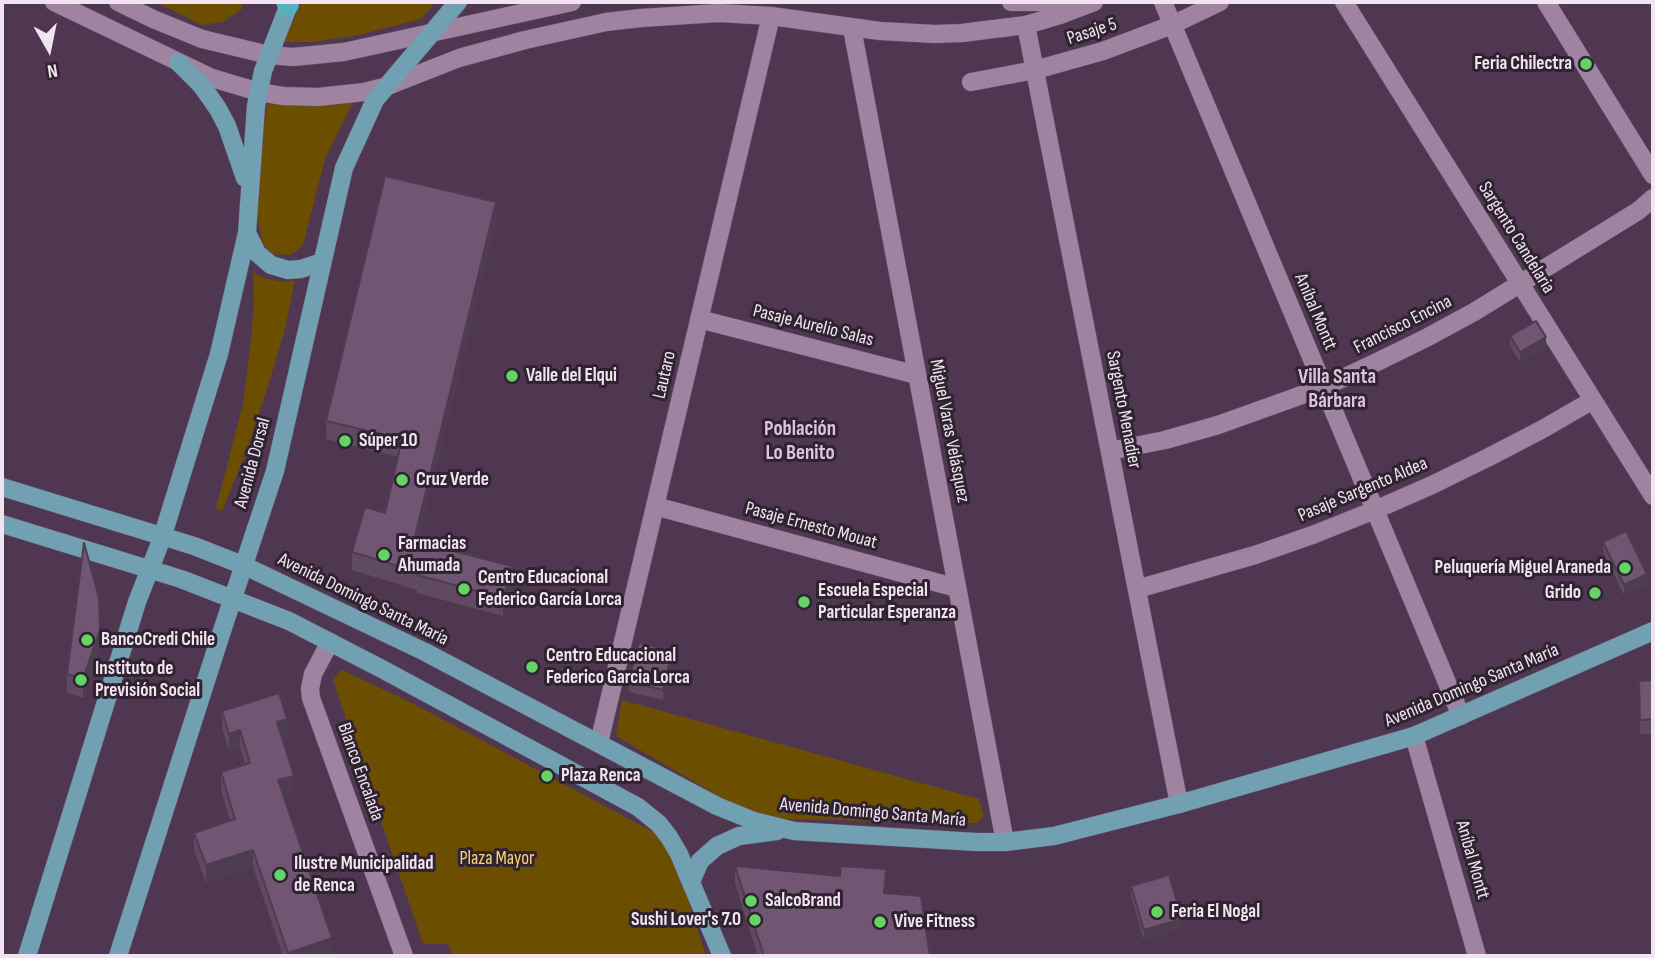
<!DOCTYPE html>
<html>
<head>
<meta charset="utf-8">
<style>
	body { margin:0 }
	#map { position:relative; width:1655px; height:958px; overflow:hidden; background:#4f3751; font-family:"Sofia Sans Condensed",sans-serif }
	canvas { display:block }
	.frame { position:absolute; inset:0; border:4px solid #f2e3f3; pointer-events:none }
	.north { position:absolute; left:14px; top:14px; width:70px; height:70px; -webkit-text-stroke:5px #2e232f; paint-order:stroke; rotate:171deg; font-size:19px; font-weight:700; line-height:28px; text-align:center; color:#f2e3f3 }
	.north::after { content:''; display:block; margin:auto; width:24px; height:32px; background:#f2e3f3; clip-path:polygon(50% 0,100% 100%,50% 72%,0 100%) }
</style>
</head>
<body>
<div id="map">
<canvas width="1655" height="958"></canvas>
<div class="frame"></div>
<div class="north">N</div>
</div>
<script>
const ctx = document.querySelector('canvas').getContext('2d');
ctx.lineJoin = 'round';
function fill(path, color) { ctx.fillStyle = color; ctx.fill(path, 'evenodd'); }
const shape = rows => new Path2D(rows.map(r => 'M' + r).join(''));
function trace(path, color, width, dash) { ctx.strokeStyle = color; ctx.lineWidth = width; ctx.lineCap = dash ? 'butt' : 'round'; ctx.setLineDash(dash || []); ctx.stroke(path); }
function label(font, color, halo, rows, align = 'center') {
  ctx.font = font + ' "Sofia Sans Condensed",sans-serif'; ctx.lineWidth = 6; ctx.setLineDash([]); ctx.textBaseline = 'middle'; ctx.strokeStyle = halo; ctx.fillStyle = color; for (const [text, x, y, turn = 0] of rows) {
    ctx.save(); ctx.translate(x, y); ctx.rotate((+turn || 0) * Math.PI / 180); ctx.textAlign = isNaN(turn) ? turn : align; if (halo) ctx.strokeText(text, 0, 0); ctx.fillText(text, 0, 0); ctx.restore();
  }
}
const green = shape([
	[156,2,244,2,241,10,223,22,202,25],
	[302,2,436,2,421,19,359,35,313,42,283,42],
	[355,98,325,159,303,245,291,255,271,254,262,242,258,220,258,163,268,99],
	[253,272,263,278,284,282,295,280,284,333,267,389,247,450,222,511,216,508,243,404,251,340,254,304],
	[342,670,412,703,659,835,679,872,706,956,452,956,448,944,423,944,333,680],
	[622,700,979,799,984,816,977,823,780,819,741,809,616,736]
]);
const minor = shape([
	[54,2,212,78,259,92,283,96,318,97,364,92,388,86,459,58,525,40,606,22,641,18,719,13,771,16,880,31,935,34,962,33,1026,25,1060,15,1094,2],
	[118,2,153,19,202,39,269,55,293,57,344,52,572,2],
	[1011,2,1069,2],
	[1163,2,1461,716],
	[1344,2,1653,496],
	[1546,2,1653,175],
	[1026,25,1179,804],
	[852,28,1005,842],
	[971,82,1035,70,1103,51,1172,25,1220,2],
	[699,319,917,375],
	[1110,451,1165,440,1218,425,1324,387,1375,363,1426,338,1474,312,1638,211,1653,198],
	[655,506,957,588],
	[1137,589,1255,555,1315,534,1375,510,1432,485,1489,457,1541,430,1593,400],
	[330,642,313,674,310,689,311,698,404,956],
	[1414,736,1477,956],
	[599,743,771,16]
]);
const major = shape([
	[178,62,202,86,218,109,227,126,245,178],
	[247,233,257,253,271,265,288,270,301,269,322,262],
	[2,487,194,546,245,566,425,652,717,806,754,821,794,831,976,842,1005,842,1054,836,1179,804,1414,736,1653,631],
	[2,524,181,579,289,621,382,669,638,807,659,824,669,837,679,854,722,956],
	[691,882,700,861,717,846,739,836,777,831],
	[27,956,137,602,162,538,219,354,247,233,256,106,263,71,290,2],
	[118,956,220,637,275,471,344,168,375,100,458,2]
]);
const highway = shape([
	[287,2,288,5]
]);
const wall = shape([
	[496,221,418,542,512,584,503,616,417,593,417,590,352,570,352,552,385,513,398,457,326,439,326,421],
	[1510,336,1546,347,1520,362,1510,346],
	[1603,542,1647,584,1624,595,1603,552],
	[100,649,83,698,67,693,67,674],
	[672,661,663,700,629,692,629,682],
	[1653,680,1653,734,1640,734,1639,681],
	[222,711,287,736,282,737,294,793,283,796,332,955,283,956,253,867,206,883,194,850,194,833,230,821,221,789,221,772,245,764,240,747,229,751,222,728],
	[735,866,885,893,930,956,758,956,735,884],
	[1131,886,1182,928,1144,940,1131,896]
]);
const shadedWall = shape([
	[496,202,496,221,414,559,414,541],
	[1546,337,1546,347,1520,362,1520,352],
	[512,566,512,584,503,616,503,598],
	[1647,574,1647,584,1624,595,1624,585],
	[100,630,100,649,83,698,83,679],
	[672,651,672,661,663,700,663,690],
	[287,719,287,736,277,739,277,722],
	[240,730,240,747,229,751,229,734],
	[294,776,294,793,278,798,278,780],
	[253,850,253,867,206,883,206,865],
	[1182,919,1182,928,1144,940,1144,930],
	[332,938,332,955,288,956,288,953]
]);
const building = shape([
	[385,176,496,202,414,541,512,566,503,598,417,575,418,572,352,552,365,507,385,513,402,439,326,421,385,176],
	[1536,321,1546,337,1520,352,1510,336,1536,321],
	[1626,531,1647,574,1624,585,1603,542,1626,531],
	[84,543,99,598,100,630,83,679,67,674,84,543],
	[639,643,672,651,663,690,629,682,639,643],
	[1653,680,1653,719,1640,720,1639,681,1653,680],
	[279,693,287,719,277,722,294,776,278,780,332,938,288,953,253,850,206,865,194,833,235,819,221,772,250,763,240,730,229,734,222,711,279,693],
	[735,866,840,876,841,866,886,869,884,893,921,896,930,956,764,956,735,866],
	[1169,875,1182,919,1144,930,1131,886,1169,875]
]);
const markers = [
	[1586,64,7,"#64d467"],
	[512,376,7,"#64d467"],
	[345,441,7,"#64d467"],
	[402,480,7,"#64d467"],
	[384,555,7,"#64d467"],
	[1625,568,7,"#64d467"],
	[464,589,7,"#64d467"],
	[1595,593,7,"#64d467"],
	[804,602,7,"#64d467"],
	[87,640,7,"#64d467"],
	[532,667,7,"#64d467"],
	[81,680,7,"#64d467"],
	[547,776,7,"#64d467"],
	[280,875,7,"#64d467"],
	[751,901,7,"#64d467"],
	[1157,912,7,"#64d467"],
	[755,920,7,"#64d467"],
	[880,922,7,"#64d467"]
];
const streetNames = [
	["Pasaje 5",1092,32,-18],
	["Sargento Candelaria",1516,238,58],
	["Aníbal Montt",1315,312,67],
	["Francisco Encina",1403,325,-27],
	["Pasaje Aurelio Salas",813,326,14],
	["Lautaro",665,375,-77],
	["Sargento Menadier",1123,410,79],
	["Miguel Varas Velásquez",949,431,79],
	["Avenida Dorsal",253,463,-75],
	["Pasaje Sargento Aldea",1363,490,-23],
	["Pasaje Ernesto Mouat",811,526,15],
	["Avenida Domingo Santa María",363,600,26],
	["Avenida Domingo Santa María",1472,686,-23],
	["Blanco Encalada",360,772,70],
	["Avenida Domingo Santa María",873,813,5],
	["Aníbal Montt",1472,860,74]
];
const poiNames = [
	["Feria Chilectra",1572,64,"right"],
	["Valle del Elqui",526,376],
	["Súper 10",359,441],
	["Cruz Verde",416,480],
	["Farmacias",398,544],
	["Ahumada",398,566],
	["Peluquería Miguel Araneda",1611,568,"right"],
	["Centro Educacional",478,578],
	["Federico García Lorca",478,600],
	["Escuela Especial",818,591],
	["Particular Esperanza",818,613],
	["Grido",1581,593,"right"],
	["BancoCredi Chile",101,640],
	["Centro Educacional",546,656],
	["Federico Garcia Lorca",546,678],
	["Instituto de",95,669],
	["Previsión Social",95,691],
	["Plaza Renca",561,776],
	["Ilustre Municipalidad",294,864],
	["de Renca",294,886],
	["SalcoBrand",765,901],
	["Feria El Nogal",1171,912],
	["Sushi Lover's 7.0",741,920,"right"],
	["Vive Fitness",894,922]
];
const parkNames = [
	["Plaza Mayor",497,859]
];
const neighbourhoodNames = [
	["Villa Santa",1337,378],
	["Bárbara",1337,402],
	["Población",800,430],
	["Lo Benito",800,454]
];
fill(green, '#6b4e00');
trace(minor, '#69556b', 19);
trace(major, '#69556b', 19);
trace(highway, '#69556b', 23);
trace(minor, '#9f84a1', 18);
trace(major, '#71a0b2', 18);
trace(highway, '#53b3bd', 21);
fill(wall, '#604a62');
fill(shadedWall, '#4e3c50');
fill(building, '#705672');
trace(building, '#4e3c50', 2);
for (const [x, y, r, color] of markers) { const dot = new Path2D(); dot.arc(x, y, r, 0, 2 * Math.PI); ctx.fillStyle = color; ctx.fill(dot); trace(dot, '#2e232f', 2.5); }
label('19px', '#f2e3f3', '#2e232f', streetNames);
label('bold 19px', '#f2e3f3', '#2e232f', poiNames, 'left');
label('19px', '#fed37a', '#2e232f', parkNames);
label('bold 21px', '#dfc2e1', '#2e232f', neighbourhoodNames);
</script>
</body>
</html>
